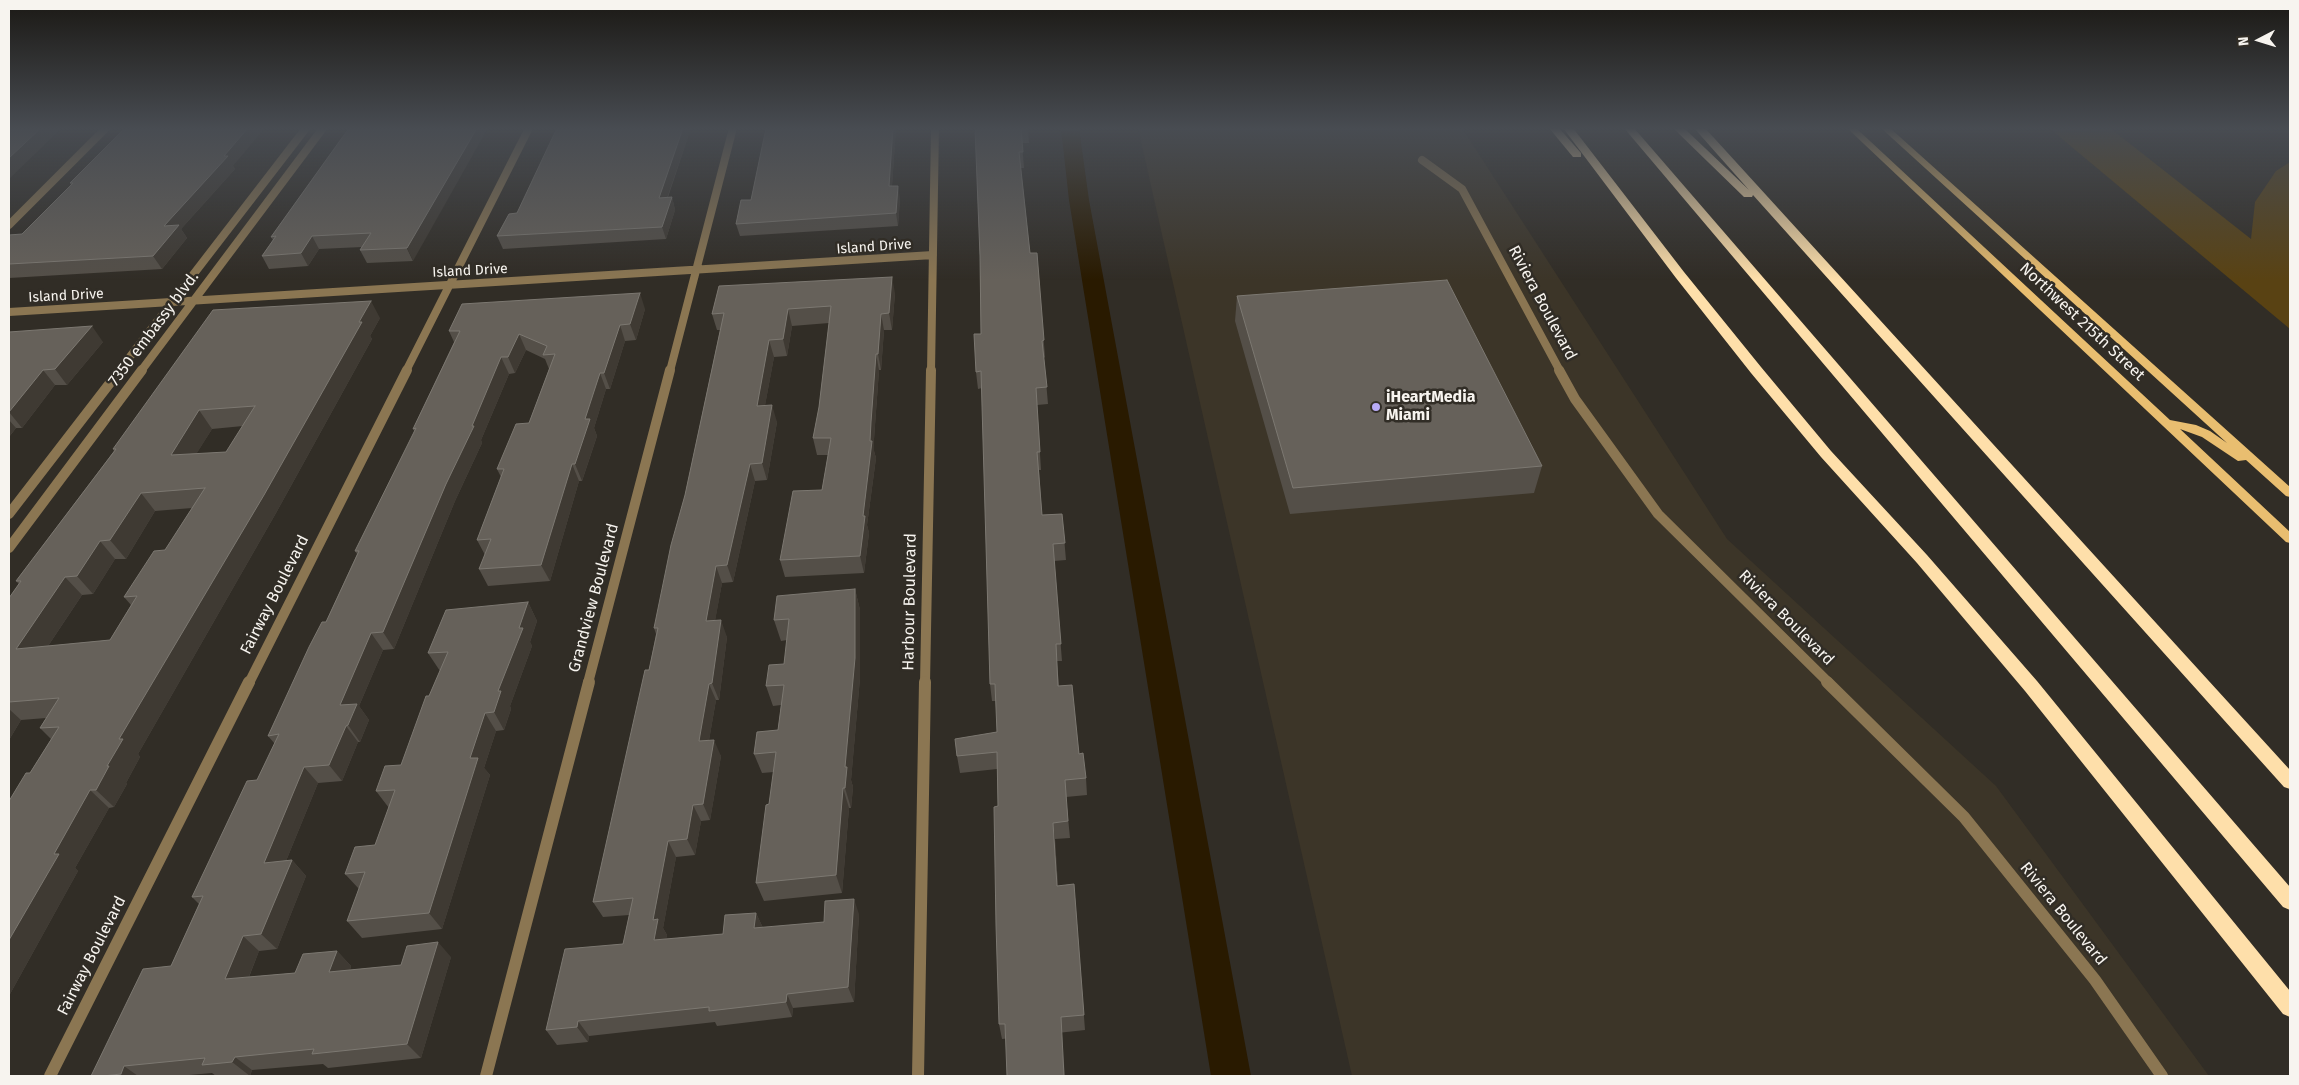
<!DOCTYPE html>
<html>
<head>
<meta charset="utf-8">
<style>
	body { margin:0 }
	#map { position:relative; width:2299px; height:1085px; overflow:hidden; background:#312d26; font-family:"Fira Sans",sans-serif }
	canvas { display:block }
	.frame { position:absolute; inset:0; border:10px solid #f7f4ef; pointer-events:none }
	.north { position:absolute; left:2234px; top:15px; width:50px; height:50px; -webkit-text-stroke:4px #312d26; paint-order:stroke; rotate:265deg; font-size:14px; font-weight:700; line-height:20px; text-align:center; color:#f7f4ef }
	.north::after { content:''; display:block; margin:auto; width:18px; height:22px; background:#f7f4ef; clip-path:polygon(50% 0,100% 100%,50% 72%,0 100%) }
</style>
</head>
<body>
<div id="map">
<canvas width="2299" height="1085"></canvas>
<div class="frame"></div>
<div class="north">N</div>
</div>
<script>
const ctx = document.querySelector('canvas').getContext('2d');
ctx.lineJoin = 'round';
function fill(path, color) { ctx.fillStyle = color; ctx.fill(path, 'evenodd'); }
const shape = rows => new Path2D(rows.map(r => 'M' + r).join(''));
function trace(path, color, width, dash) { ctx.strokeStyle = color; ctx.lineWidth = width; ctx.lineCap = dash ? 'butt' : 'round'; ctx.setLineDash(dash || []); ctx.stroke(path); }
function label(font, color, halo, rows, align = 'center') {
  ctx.font = font + ' "Fira Sans",sans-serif'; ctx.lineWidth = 5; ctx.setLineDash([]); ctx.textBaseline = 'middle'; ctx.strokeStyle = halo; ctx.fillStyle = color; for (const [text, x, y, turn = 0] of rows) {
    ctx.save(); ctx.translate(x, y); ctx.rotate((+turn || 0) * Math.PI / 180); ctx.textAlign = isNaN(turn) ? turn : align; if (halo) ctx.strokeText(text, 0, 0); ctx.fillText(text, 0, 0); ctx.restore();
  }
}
const built = shape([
	[1138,128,1462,128,1727,539,1996,786,2209,1076,1352,1076]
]);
const green = shape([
	[2049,128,2110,128,2251,239,2255,202,2276,171,2290,162,2290,329]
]);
const canal = shape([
	[1061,128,1079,128,1089,200,1251,1076,1211,1076,1069,200,1061,128]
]);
const minorFar2 = shape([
	[1422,160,1462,189,1560,371],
	[9,225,106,128],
	[9,312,933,255],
	[119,371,306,128],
	[141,371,323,128],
	[406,371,529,128],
	[670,371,733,128],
	[931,371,935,128]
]);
const minorFar1 = shape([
	[1559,370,1575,399,1658,514,1829,683],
	[9,514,120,370],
	[9,548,142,370],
	[249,683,407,370],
	[588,683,670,370],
	[925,683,931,370]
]);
const minor = shape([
	[1827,682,1964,817,2095,980,2162,1076],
	[50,1076,249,682],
	[486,1076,589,682],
	[918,1076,925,682]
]);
const primary = shape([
	[1847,128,1856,128,2170,420,2196,425,2210,431,2227,443,1881,128,1890,128,2290,487,2290,497,2286,496,2246,460,2238,461,2202,437,2180,429,2290,532,2290,543,2286,542,1847,128]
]);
const motorway = shape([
	[1549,128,1559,128,1581,153,1581,157,1573,157,1549,128],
	[1563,128,1573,128,1684,272,1761,367,1831,451,1927,555,2037,681,2290,991,2290,1017,2283,1014,2025,691,1917,563,1821,457,1751,373,1676,278,1563,128],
	[1624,128,1634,128,2290,887,2290,910,2283,907,1624,128],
	[1673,128,1684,128,1749,190,1694,128,1705,128,2290,770,2290,789,2284,787,1753,195,1752,197,1744,197,1673,128]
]);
const wall = shape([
	[349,128,413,261,367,263,360,250,362,247,319,249,308,266,269,269,262,256,273,240,271,237],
	[691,128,668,197,672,197,675,210,666,239,503,249,497,236,517,213],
	[766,128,896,128,892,186,900,198,898,226,740,236,736,224,751,200],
	[975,128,1029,128,1029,143,1022,143,1024,168,1021,168,1030,253,1037,253,1045,357,1044,358,1048,404,1037,405,1041,470,1039,470,1042,515,1062,514,1066,560,1054,561,1062,661,1057,661,1059,686,1086,778,1087,795,1066,797,1070,838,1055,839,1058,886,1074,884,1085,1030,1002,1039,999,1024,998,806,997,769,960,773,957,756,997,732,996,701,992,701,990,684,982,388,978,389,976,372,981,334,980,256],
	[233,166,235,169,181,229,187,238,162,269,9,278,9,235,22,234,71,185,70,183],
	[895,293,892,330,884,330,881,370,879,370,874,439,874,451,876,458,867,525,869,533,864,573,785,577,780,560,822,490,828,455,817,455,813,438,819,407,829,323,792,326,787,356,774,357,765,405,777,422,767,480,755,481,733,582,722,583,715,620,727,637,719,700,716,700,709,740,721,756,710,820,701,821,695,855,676,857,663,928,667,935,666,939,723,934,756,913,763,928,824,922,859,914,854,1002,793,1008,792,1017,717,1026,715,1022,589,1036,588,1042,557,1045,546,1030,623,944,629,915,603,917,593,902,649,670,656,634,654,628,685,495,720,330,717,330,712,314],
	[1237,296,1542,466,1534,493,1290,514,1235,321],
	[645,309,636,340,625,341,610,389,606,389,594,428,597,436,582,481,579,481,550,581,488,586,479,569,485,555,477,540,501,477,497,469,529,423,549,369,545,359,526,350,515,373,509,374,481,440,482,443,455,501,394,649,383,650,359,706,369,720,360,742,358,742,342,781,318,783,286,861,292,860,306,876,277,949,259,951,249,977,295,973,337,951,351,966,350,970,401,965,451,957,421,1058,328,1068,323,1064,252,1070,250,1076,216,1076,212,1073,178,1076,91,1076,171,966,199,904,192,897,257,780,275,744,268,736,326,622,357,554,355,551,415,432,413,429,454,342,449,331],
	[380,318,370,336,372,339,276,513,138,754,140,757,126,783,127,784,114,807,109,808,75,868,78,871,10,994,9,994,9,801,30,773,51,739,40,728,46,718,21,720,9,740,9,598,19,584,16,581,114,451,113,449],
	[243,426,226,452,196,454,212,429],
	[192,508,165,550,124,597,131,605,110,640,48,646,82,595,93,594,115,559,126,559,155,511],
	[9,332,103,342,67,385,55,385,22,428,16,428,9,437],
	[855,589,860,610,860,678,851,780,853,787,851,808,849,808,842,893,764,901,756,883,769,804,774,772,762,773,754,754,778,730,781,705,773,706,766,686,784,664,787,640,781,641,774,620],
	[528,602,537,621,530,642,532,646,510,706,511,709,504,730,496,731,484,768,490,775,442,929,362,938,347,921,359,889,345,874,375,845,389,808,376,791,401,765,440,671,428,653]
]);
const shadedWall = shape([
	[41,128,62,128,9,179,9,158],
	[248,128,265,128,233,166,235,169,181,229,187,238,162,269,153,256,164,226],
	[476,128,488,128,413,261,407,248],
	[683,128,691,128,663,210,659,198],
	[893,128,896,128,891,199,889,186],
	[1027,128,1029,128,1029,143],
	[898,186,900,198,898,226,896,213],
	[672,197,675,210,666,239,662,227],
	[312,236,319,249,308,266,301,253],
	[892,277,895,293,892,330,889,313],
	[640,293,645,309,636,340,630,324],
	[371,301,380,318,370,336,372,339,276,513,138,754,140,757,126,783,127,784,114,807,96,790,107,766,119,739],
	[788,309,792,326,787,356,783,339],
	[881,314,884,330,881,370,878,354],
	[620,325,625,341,610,389,604,373],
	[92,326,103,342,67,385,55,369],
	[519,334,526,350,515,373,508,357],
	[769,340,774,357,762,422,757,406],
	[876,354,879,370,874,439,874,451,876,458,867,525,869,533,864,573,860,556,863,516,870,441,871,422],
	[501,357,509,374,481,440,482,443,455,501,394,649,383,632,446,484],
	[43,370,55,385,22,428,9,412],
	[600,373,606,389,594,428,597,436,582,481,575,464,585,419],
	[772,405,777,422,767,480,762,463],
	[199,410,212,429,184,474,171,455],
	[9,420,16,428,9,437],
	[572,464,579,481,550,581,541,565],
	[750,464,755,481,733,582,727,565],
	[141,493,155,511,126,559,110,540],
	[100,541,115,559,93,594,77,576],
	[716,566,722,583,712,638,706,621],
	[65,577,82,595,34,667,16,649],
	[855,589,860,610,860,678,851,780,853,787,851,808,845,788,845,767],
	[528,602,537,621,530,642,532,646,510,706,511,709,504,730,494,712,498,691],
	[721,620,727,637,719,700,712,683],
	[371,633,383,650,359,706,369,720,360,742,348,725,340,705],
	[709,684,716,700,706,758,699,741],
	[9,709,21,720,9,740],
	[485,713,496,731,484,768,490,775,442,929,429,913,470,758],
	[346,726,358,742,342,781,329,765],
	[714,740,721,756,710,820,703,804],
	[304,767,318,783,279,878,264,863],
	[843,788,849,808,842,893,836,875],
	[90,790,109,808,75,868,78,871,10,994,9,993,9,940,54,854],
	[693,805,701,821,695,855,687,839],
	[1053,823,1055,839,1059,902,1057,886],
	[668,841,676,857,663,928,667,935,663,956,654,940,653,920],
	[292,860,306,876,277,949,261,934],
	[854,899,859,914,854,1002,848,987],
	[756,913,763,928,754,928],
	[243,936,259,951,242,994,225,979],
	[438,942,451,957,421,1058,407,1044],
	[337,951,351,966,344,987,329,972],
	[787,994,793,1008,792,1017,786,1002],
	[1061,1017,1062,1032,1065,1076,1064,1076],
	[578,1021,589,1036,588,1042,577,1027],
	[235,1057,252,1070,250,1076,232,1062],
	[124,1066,138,1076,123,1076,121,1074]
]);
const building = shape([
	[9,128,41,128,9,158,9,128],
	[125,128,248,128,224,156,228,156,164,226,179,225,153,256,9,264,9,235,22,234,73,183,70,183,125,128],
	[349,128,477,128,407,248,360,250,371,233,312,236,301,253,262,256,276,236,271,237,349,128],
	[557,128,683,128,659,198,672,197,662,227,497,236,509,214,517,213,557,128],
	[766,128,893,128,889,186,898,186,896,213,736,224,741,200,751,200,766,128],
	[975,128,1021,128,1023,152,1019,152,1030,253,1037,253,1044,340,1042,341,1047,387,1036,388,1040,452,1037,452,1042,515,1062,514,1065,543,1053,544,1061,644,1056,644,1058,686,1072,685,1079,754,1083,753,1086,778,1065,780,1068,821,1053,823,1057,886,1074,884,1084,1015,1061,1017,1064,1076,1007,1076,1005,1024,999,1024,996,925,994,807,998,806,997,752,957,756,955,739,997,732,995,684,990,684,981,371,976,372,974,334,981,334,980,256,975,128],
	[892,277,889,313,881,314,878,354,876,354,871,422,870,441,872,441,863,516,865,516,860,556,780,560,793,491,822,490,831,438,813,438,819,407,831,306,788,309,783,339,769,340,757,406,772,405,762,463,750,464,727,565,716,566,706,621,721,620,712,683,709,684,699,741,714,740,703,804,693,805,687,839,668,841,653,920,658,919,654,940,723,934,725,915,756,913,754,928,824,922,825,901,854,899,848,987,787,994,786,1002,709,1011,709,1007,578,1021,577,1027,546,1030,565,949,623,944,633,898,593,902,645,670,649,670,658,628,654,628,671,545,685,495,724,313,712,314,719,286,892,277],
	[1447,280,1542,466,1293,488,1237,296,1447,280],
	[640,293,630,324,620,325,604,373,600,373,585,419,590,419,575,464,572,464,541,565,479,569,491,539,477,540,504,469,497,469,516,424,529,423,555,354,543,355,547,346,519,334,508,357,501,357,472,426,474,426,446,484,383,632,371,633,340,705,357,704,348,725,346,726,329,765,304,767,264,863,292,860,261,934,243,936,225,979,295,973,303,954,337,951,329,972,401,965,407,946,438,942,407,1044,312,1054,314,1049,235,1057,232,1062,202,1065,205,1058,124,1066,121,1074,103,1076,91,1076,143,969,171,966,203,896,192,897,247,781,257,780,279,734,268,736,309,647,322,622,326,622,359,551,355,551,416,428,413,429,460,331,449,331,462,304,640,293],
	[371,301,359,322,362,322,264,495,119,739,123,739,107,766,109,766,96,790,90,790,54,854,59,854,9,940,9,801,26,773,30,773,59,727,40,728,59,698,9,702,9,598,21,581,16,581,116,449,113,449,213,310,371,301],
	[255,406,226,452,171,455,199,410,255,406],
	[205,488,165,550,154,551,124,597,137,596,110,640,16,649,65,577,77,576,100,541,110,540,141,493,205,488],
	[92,326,55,369,43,370,9,412,9,332,92,326],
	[855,589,855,658,845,767,847,767,845,788,843,788,836,875,756,883,766,805,769,804,776,752,754,754,757,732,778,730,784,685,766,686,769,665,784,664,789,619,774,620,777,596,855,589],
	[528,602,519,628,523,628,498,691,501,691,494,712,485,713,470,758,478,758,429,913,347,921,365,872,345,874,355,847,375,845,395,790,376,791,385,766,401,765,426,696,429,696,448,652,428,653,446,610,528,602]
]);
const markers = [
	[1376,407,5,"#b8abf7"]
];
const farStreetnames = [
	["Island Drive",874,247,-4],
	["Island Drive",470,271,-3],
	["Island Drive",66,296,-3]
];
const streetNames = [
	["Riviera Boulevard",1542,303,62],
	["Northwest 215th Street",2082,322,43],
	["7350 embassy blvd.",154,329,-53],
	["Fairway Boulevard",275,595,-63],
	["Grandview Boulevard",594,598,-75],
	["Harbour Boulevard",910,602,-89],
	["Riviera Boulevard",1786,618,45],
	["Riviera Boulevard",2063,914,51],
	["Fairway Boulevard",92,956,-63]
];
const poiNames = [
	["iHeartMedia",1386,398],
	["Miami",1386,416]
];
fill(built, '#3c3528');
fill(green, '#594213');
fill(canal, '#291a00');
trace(minorFar2, '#8b7652', 8);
trace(minorFar1, '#8b7652', 10);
trace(minor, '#8b7652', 12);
fill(primary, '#e9be70');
fill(motorway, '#fedfaa');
fill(wall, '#544f48');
fill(shadedWall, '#3f3a33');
fill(building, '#66615a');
trace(building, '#7c7871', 1);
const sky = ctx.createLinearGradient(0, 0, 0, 280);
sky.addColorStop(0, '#1b1915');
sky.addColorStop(0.46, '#484c52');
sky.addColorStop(1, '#484c5200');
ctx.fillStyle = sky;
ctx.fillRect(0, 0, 2299, 280);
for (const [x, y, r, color] of markers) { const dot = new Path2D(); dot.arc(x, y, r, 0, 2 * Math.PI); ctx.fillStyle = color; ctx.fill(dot); trace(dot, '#312d26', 2); }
label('14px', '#f7f4ef', '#312d26', farStreetnames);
label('16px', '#f7f4ef', '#312d26', streetNames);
label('bold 16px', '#f7f4ef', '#312d26', poiNames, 'left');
</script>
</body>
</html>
